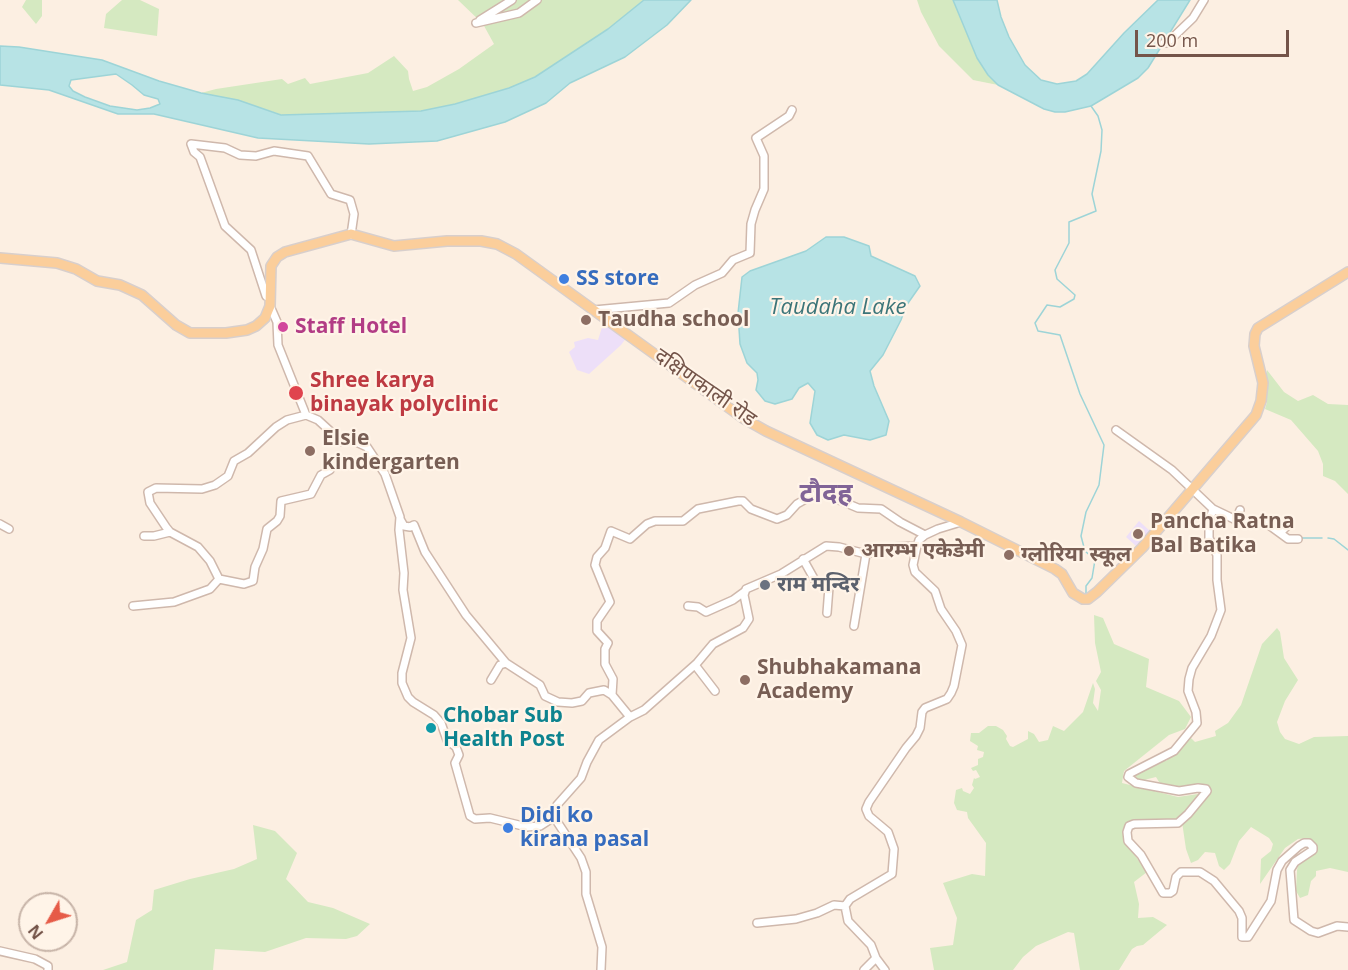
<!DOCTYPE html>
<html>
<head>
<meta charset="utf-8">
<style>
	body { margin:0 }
	#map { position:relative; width:1348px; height:970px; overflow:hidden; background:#fcefe2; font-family:"Open Sans",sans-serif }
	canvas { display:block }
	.north { position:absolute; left:18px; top:892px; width:60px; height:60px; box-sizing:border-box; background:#fff4e8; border:2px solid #c7b4a8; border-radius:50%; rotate:231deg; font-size:16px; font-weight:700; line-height:24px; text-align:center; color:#745449 }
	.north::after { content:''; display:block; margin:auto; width:21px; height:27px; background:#e65b47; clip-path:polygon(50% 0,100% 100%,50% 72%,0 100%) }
	.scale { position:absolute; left:1135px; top:30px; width:154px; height:27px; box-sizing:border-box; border:3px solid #745449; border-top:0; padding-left:8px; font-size:18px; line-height:21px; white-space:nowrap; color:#745449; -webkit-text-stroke:4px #fff4e8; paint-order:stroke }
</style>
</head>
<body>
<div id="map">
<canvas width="1348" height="970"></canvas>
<div class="north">N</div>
<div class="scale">200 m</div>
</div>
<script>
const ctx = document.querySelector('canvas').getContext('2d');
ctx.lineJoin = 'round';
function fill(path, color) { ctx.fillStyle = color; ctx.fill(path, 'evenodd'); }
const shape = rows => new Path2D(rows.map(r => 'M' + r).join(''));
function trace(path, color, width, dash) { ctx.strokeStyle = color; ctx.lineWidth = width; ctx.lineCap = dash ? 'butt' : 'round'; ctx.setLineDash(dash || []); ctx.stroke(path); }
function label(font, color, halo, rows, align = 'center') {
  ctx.font = font + ' "Open Sans","Noto Sans Devanagari",sans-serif'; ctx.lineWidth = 4.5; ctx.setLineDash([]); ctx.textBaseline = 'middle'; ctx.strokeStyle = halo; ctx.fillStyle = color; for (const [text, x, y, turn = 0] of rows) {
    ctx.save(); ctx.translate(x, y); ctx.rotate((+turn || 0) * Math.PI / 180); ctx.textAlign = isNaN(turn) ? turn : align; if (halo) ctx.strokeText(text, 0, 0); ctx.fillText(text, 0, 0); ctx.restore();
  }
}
const education = shape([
	[604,321,627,337,621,345,589,374,577,370,569,352,575,347,574,342,588,338,598,340],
	[1139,521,1150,531,1136,546,1126,537]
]);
const green = shape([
	[26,0,42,0,42,16,36,24,22,7],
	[122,0,140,0,159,9,157,36,104,28,106,14],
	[458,0,644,0,608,29,535,77,509,88,438,109,421,111,285,116,238,100,201,93,216,89,282,79,288,84,305,78,310,84,368,73,394,56,408,71,409,79,413,91,427,87,459,69,494,44,483,24],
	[917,0,953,0,977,58,998,85,973,80,939,46,921,12],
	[1267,370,1284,392,1298,401,1313,395,1328,404,1348,405,1348,494,1335,481,1323,476,1323,464,1318,451,1291,420,1265,409,1267,402,1265,379],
	[1094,615,1103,618,1114,644,1149,659,1146,687,1179,701,1191,717,1185,729,1169,735,1124,771,1122,783,1178,797,1198,794,1200,796,1186,813,1174,821,1148,820,1132,822,1125,836,1131,850,1147,872,1134,882,1139,904,1138,918,1153,917,1167,925,1143,945,1137,946,1132,949,1119,970,1080,970,1074,933,1068,932,1036,946,1023,957,1013,970,934,970,930,948,953,945,957,918,943,883,972,874,985,876,986,843,968,818,967,812,957,810,954,803,956,790,962,788,963,791,970,794,974,788,972,785,974,778,975,779,980,777,976,770,973,771,971,768,978,765,978,759,983,757,984,752,977,750,978,746,970,741,971,733,979,733,988,726,996,726,1003,730,1007,736,1006,739,1010,746,1013,747,1028,739,1028,731,1034,734,1039,742,1048,740,1053,726,1064,731,1083,712,1093,683,1095,689,1093,703,1098,711,1101,690,1096,681,1101,672,1095,643],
	[1277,628,1280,632,1284,658,1298,680,1285,701,1277,722,1280,732,1285,739,1299,744,1314,737,1348,736,1348,872,1330,868,1316,871,1316,876,1311,881,1308,895,1300,898,1296,891,1297,870,1299,862,1310,846,1311,843,1308,838,1298,839,1285,848,1260,884,1261,859,1271,851,1273,844,1269,838,1251,827,1239,841,1230,864,1224,870,1219,866,1215,853,1205,852,1198,860,1191,863,1186,849,1182,822,1191,816,1198,807,1210,787,1206,784,1181,788,1166,786,1159,782,1156,777,1144,780,1139,780,1136,777,1135,773,1162,759,1166,761,1191,738,1195,742,1216,736,1215,731,1228,723,1241,705,1262,644],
	[253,825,275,831,297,853,286,879,308,902,333,908,370,924,357,936,346,939,306,938,265,952,215,949,213,970,103,970,127,962,136,920,152,910,154,890,190,879,234,869,257,859]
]);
const water = shape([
	[644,0,691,0,667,25,625,57,570,83,546,103,505,122,437,141,369,144,258,138,154,114,118,114,49,90,0,85,0,46,19,47,102,60,159,81,201,93,238,100,281,115,421,111,455,104,509,88,535,77,608,29,644,0],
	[116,74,132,85,144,95,158,99,160,104,150,108,137,110,110,106,85,97,73,91,69,86,71,80,116,74],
	[953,0,997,0,1001,17,1009,37,1025,65,1041,80,1057,84,1076,81,1087,74,1124,33,1158,0,1190,0,1148,68,1138,78,1091,106,1065,112,1055,112,1044,109,998,85,988,75,977,58,953,0],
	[826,237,844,237,869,246,871,256,915,276,920,286,906,306,901,320,883,355,870,371,874,386,889,421,886,435,870,440,844,435,828,440,817,435,810,423,815,391,808,383,799,388,792,399,775,404,765,401,756,390,758,380,757,373,747,363,740,344,738,313,742,277,750,271,806,251,826,237]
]);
const stream = shape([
	[1302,538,1322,538],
	[1328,538,1334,539,1348,550],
	[1086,596,1086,586,1092,578,1095,560,1085,551,1081,536,1086,512,1099,485,1104,445,1080,394,1060,335,1038,331,1035,323,1047,305,1060,307,1074,299,1075,295,1057,279,1055,270,1069,243,1069,222,1096,211,1092,194,1101,151,1102,130,1098,116,1091,106]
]);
const minor = shape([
	[480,20,512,0],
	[476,23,519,13,537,0],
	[1164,43,1167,43,1193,18,1204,0],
	[270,298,266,296,251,250,225,226,200,157,194,152,191,144,225,148,240,155,256,156,274,151,308,156,331,194,350,200,354,214,351,235],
	[270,306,277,322,278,345,306,415,318,420,342,442,352,440,367,447,385,474,400,517,399,530,404,573,403,590,411,638,402,673,402,683,408,697,413,702,434,715,441,723,447,740,456,747,459,755,455,763,470,816,475,819,490,818,527,827,540,826,554,817],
	[594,310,669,303,695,285,722,273,733,260,750,253,751,224,755,210,764,189,764,156,756,138,789,116,792,110],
	[1116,430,1172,470,1213,509,1209,522,1209,538,1217,555,1217,580,1221,610,1211,636,1192,668,1189,679,1188,691,1196,712,1197,723,1174,751,1129,774,1128,777,1136,783,1179,791,1198,788,1206,789,1207,791,1188,814,1178,823,1134,824,1129,826,1127,832,1128,841,1141,855,1163,893,1170,893,1173,891,1176,877,1181,872,1200,872,1214,881,1239,911,1242,918,1242,937,1248,937,1271,901,1277,870,1282,861,1299,846,1304,843,1309,843,1313,847,1313,850,1295,862,1290,870,1294,920,1311,931,1318,933,1337,926,1348,927],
	[1213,509,1236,520,1266,523,1288,539,1298,539],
	[400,519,404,526,410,527,414,525,425,552,466,615,506,663],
	[1236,520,1240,510],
	[0,524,9,529],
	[1280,533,1290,523],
	[144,536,154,536,170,532],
	[803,559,817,584,826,584,829,587,827,613],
	[219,579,244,584,253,581,255,567,263,549,267,529,277,521,280,516,281,501,311,494,321,475,330,470],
	[133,606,174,602,210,589,219,579,210,561,198,547,170,532,166,527,150,503,148,492,156,488,202,489,215,485,228,476,234,461,248,453,276,427,287,420,306,415],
	[688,606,698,607,706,612,733,600,744,592],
	[854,626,866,554],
	[695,665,715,691],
	[491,680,500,665,506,663,540,685,545,696,558,702,572,703,582,701,589,693,604,690,612,695],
	[630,717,612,695,613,679,605,664,605,649,608,643,597,631,597,621,610,602,595,565,597,557,605,548,611,531,630,539,647,524,655,521,683,521,698,509,738,501,743,501,751,509,777,519,787,515,797,504,811,496,819,494,827,495,858,508,881,509,900,522,925,535],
	[757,923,796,919,817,913,834,905,845,906],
	[0,951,35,959,48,966,48,970],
	[876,958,885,970],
	[601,970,602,947,586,894,586,872,581,858,554,817,557,805,581,778,587,762,599,740,630,717,644,710,697,663,713,644,743,628,749,619,744,595,746,589,781,574,826,546,839,547,866,554,893,547,917,546],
	[864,970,876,958,871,945,848,921,845,906,850,899,892,874,894,849,888,832,869,816,866,809,869,802,906,748,916,736,920,728,922,712,925,708,947,699,951,693,954,686,962,645,956,631,941,609,935,591,915,572,913,565,917,546,919,540,925,535,938,529,961,522]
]);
const major = shape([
	[0,258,57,263,76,269,97,281,120,285,142,295,176,325,190,333,226,333,247,330,256,326,265,318,270,306,271,266,277,257,285,252,351,234,394,246,447,241,481,241,497,244,516,254,743,418,766,431,961,522,1055,569,1062,574,1073,593,1083,599,1088,599,1097,592,1142,548,1256,415,1261,401,1263,383,1254,346,1255,334,1258,328,1348,272]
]);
const markers = [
	[564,279,6,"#3f7fe0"],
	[586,320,6,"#8d6e63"],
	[283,327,6,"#d1479c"],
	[296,393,8,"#e0444e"],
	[310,451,6,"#8d6e63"],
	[1138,534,6,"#8d6e63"],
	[849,551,6,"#8d6e63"],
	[1009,555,6,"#8d6e63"],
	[765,585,6,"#6b7280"],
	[745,680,6,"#8d6e63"],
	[431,728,6,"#0f9aa8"],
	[508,828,6,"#3f7fe0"]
];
const shopNames = [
	["SS store",576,279],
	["Didi ko",520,816],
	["kirana pasal",520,840]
];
const educationNames = [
	["Taudha school",598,320],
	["Elsie",322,439],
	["kindergarten",322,463],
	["Pancha Ratna",1150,522],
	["Bal Batika",1150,546],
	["आरम्भ एकेडेमी",861,551],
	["ग्लोरिया स्कूल",1021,555],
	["Shubhakamana",757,668],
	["Academy",757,692]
];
const hotelNames = [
	["Staff Hotel",295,327]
];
const healthNames = [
	["Shree karya",310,381],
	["binayak polyclinic",310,405]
];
const streetNames = [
	["दक्षिणकाली रोड",705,388,35]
];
const worshipNames = [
	["राम मन्दिर",777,585]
];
const cultureNames = [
	["Chobar Sub",443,716],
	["Health Post",443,740]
];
const waterNames = [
	["Taudaha Lake",838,308]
];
const districtNames = [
	["टौदह",826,494]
];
fill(education, '#eddff8');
fill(green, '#d5e9c1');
fill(water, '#b7e3e5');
trace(water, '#9dd4d7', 1.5);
trace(stream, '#9dd4d7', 1.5);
trace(minor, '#cfb8ac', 10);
trace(major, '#d8cfcc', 12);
trace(minor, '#fff', 7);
trace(major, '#fbce9b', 9);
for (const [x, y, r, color] of markers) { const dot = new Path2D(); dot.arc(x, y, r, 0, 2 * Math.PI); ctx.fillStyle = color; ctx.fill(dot); trace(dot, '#fff4e8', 2); }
label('bold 21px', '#366cbe', '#fff4e8', shopNames, 'left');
label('bold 21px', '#785e54', '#fff4e8', educationNames, 'left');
label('bold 21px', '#b23c85', '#fff4e8', hotelNames, 'left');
label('bold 21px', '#be3a42', '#fff4e8', healthNames, 'left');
label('21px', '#745449', '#fff4e8', streetNames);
label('bold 21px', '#5b616d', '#fff4e8', worshipNames, 'left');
label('bold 21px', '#0d838f', '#fff4e8', cultureNames, 'left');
label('italic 22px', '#3c7579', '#fff4e8', waterNames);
label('bold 27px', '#816497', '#fff4e8', districtNames);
</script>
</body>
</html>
